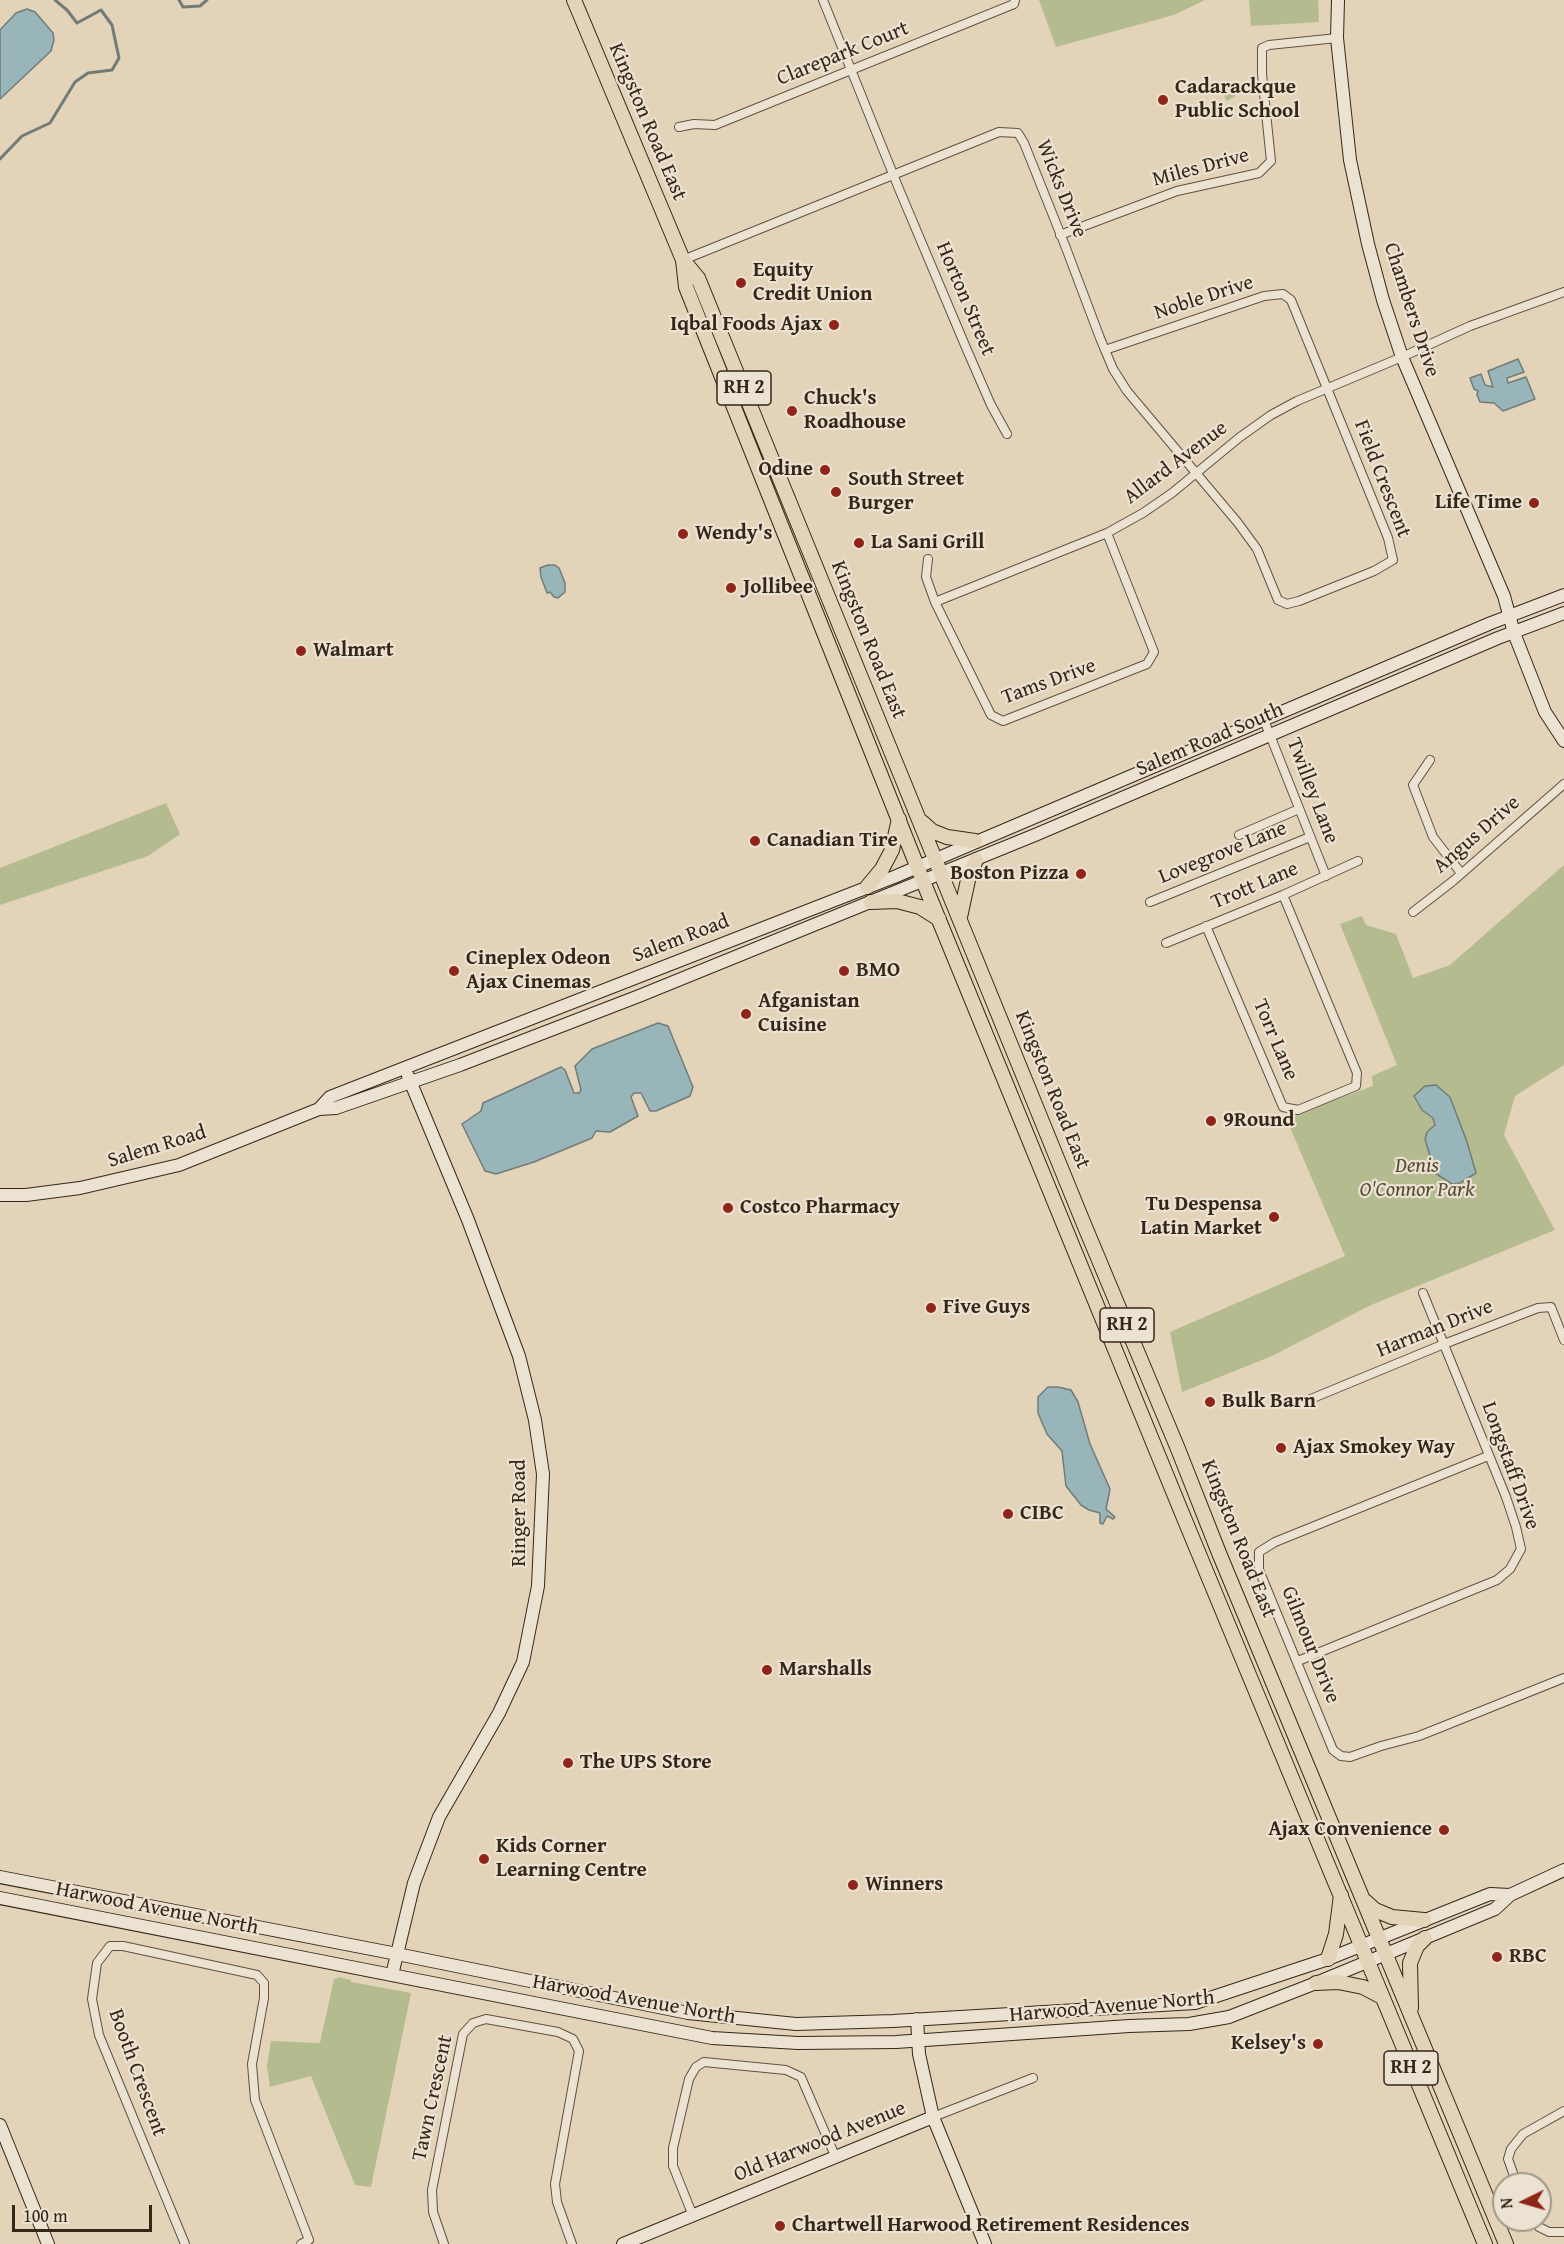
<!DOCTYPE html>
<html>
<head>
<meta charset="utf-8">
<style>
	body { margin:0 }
	#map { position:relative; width:1564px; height:2244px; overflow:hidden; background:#e2d3b9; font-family:"Gentium Book Plus",serif }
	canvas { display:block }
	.north { position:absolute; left:1492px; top:2172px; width:60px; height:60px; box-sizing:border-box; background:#ece2d2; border:2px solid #a39788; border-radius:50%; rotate:265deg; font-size:16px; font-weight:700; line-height:24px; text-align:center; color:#362618 }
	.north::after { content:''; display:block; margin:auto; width:21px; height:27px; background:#8f2418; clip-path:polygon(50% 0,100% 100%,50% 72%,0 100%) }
	.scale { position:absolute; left:12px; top:2205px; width:140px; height:27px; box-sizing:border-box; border:3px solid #362618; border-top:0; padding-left:8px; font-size:18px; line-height:21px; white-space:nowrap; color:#362618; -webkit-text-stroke:4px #ece2d2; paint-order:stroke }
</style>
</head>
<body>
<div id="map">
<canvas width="1564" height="2244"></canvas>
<div class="north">N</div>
<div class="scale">100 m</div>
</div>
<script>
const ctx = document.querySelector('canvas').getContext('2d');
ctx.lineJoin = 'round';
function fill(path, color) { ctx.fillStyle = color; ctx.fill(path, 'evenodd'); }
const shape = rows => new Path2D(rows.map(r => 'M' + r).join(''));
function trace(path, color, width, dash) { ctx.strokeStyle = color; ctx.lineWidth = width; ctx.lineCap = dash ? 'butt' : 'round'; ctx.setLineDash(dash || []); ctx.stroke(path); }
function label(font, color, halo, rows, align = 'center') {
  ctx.font = font + ' "Gentium Book Plus",serif'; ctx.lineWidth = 4.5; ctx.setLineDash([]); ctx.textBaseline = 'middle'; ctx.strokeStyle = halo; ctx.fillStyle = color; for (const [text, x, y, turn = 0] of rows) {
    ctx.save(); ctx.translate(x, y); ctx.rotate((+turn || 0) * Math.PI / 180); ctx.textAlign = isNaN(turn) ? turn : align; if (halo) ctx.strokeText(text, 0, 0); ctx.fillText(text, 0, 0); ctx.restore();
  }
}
const green = shape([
	[1039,0,1205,0,1174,15,1056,47],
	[1249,0,1318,0,1319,22,1251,26],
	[1229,80,1235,96,1228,101,1226,100,1221,86,1221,83],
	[166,803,180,834,148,856,0,905,0,868],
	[1564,865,1564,1065,1515,1096,1504,1135,1555,1230,1371,1305,1272,1356,1182,1392,1170,1332,1345,1256,1286,1118,1373,1086,1372,1076,1397,1065,1340,924,1362,916,1366,925,1396,934,1413,978,1450,965],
	[338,1977,351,1980,351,1982,411,1993,371,2187,355,2185,311,2076,270,2087,267,2066,271,2041,320,2043,334,1979,337,1979]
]);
const water = shape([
	[27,9,35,12,53,33,54,40,51,51,0,99,0,30,16,13,27,9],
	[1518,359,1524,372,1507,378,1508,383,1526,377,1535,399,1503,411,1494,403,1480,402,1477,395,1478,391,1474,389,1470,378,1481,374,1485,385,1493,387,1488,371,1518,359],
	[548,565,555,565,559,568,565,583,565,592,558,598,554,597,550,592,547,593,541,577,540,568,548,565],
	[658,1023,668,1026,693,1087,690,1096,656,1111,650,1111,641,1093,634,1093,631,1097,638,1116,610,1132,596,1131,592,1138,534,1162,496,1174,485,1171,462,1124,481,1111,483,1103,561,1067,565,1070,574,1093,579,1093,581,1090,575,1066,592,1049,658,1023],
	[1436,1085,1450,1097,1467,1142,1476,1173,1460,1183,1452,1184,1435,1173,1425,1139,1427,1132,1435,1125,1433,1118,1422,1110,1414,1096,1425,1086,1436,1085],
	[1048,1387,1058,1387,1071,1390,1078,1402,1090,1444,1110,1489,1106,1509,1115,1517,1113,1519,1107,1516,1103,1524,1100,1523,1100,1513,1089,1510,1081,1505,1066,1486,1062,1451,1047,1434,1038,1413,1038,1397,1048,1387]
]);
const stream = shape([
	[179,0,183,7,200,6,207,0],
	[0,159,22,136,50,123,75,82,88,73,112,70,119,58,112,25,101,10,77,23,67,10,55,0]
]);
const street = shape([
	[823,0,899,189,967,350,991,405,1007,434],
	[679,127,694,124,715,125,1014,4,1015,0],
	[1060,235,1177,191,1259,173,1271,161,1262,74,1262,48,1269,45,1337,38],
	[683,260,999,132,1018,133,1024,143,1066,248,1100,338,1113,369,1127,391,1238,523,1257,549,1278,600,1287,604,1299,601,1374,571,1393,560,1388,538,1291,300,1283,294,1264,296,1105,350],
	[928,559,926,577,935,602,991,715,1003,721,1147,664,1154,652,1107,533],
	[935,602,1107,533,1143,513,1172,493,1240,437,1271,415,1297,401,1402,357,1470,326,1564,292],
	[1264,720,1326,876],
	[1430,760,1413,785,1433,837,1461,873],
	[1239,835,1299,809],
	[1150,902,1310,837],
	[1413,912,1453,881,1564,784],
	[1206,926,1283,1107,1298,1110,1356,1086,1357,1073,1283,895],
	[1166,943,1283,895,1358,861],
	[1301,1403,1444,1344,1538,1308,1551,1307,1564,1340],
	[1488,1456,1275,1542,1259,1552,1259,1570,1333,1750,1341,1756,1350,1757,1381,1746,1419,1736,1564,1678],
	[1298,1661,1497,1580,1510,1569,1521,1549,1516,1527,1506,1497,1423,1293],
	[933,2117,1033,2078],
	[1517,2184,1508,2159,1511,2149,1523,2134,1564,2111],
	[693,2216,673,2166,673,2148,689,2079,696,2067,704,2062,786,2070,801,2077,836,2158],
	[1535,2220,1539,2227,1549,2232,1564,2232],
	[185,2244,99,2035,92,1999,97,1963,110,1946,123,1946,257,1975,264,1983,264,1998,252,2064,255,2100,309,2240,301,2244],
	[444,2244,433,2212,432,2190,463,2034,473,2023,486,2019,558,2032,573,2039,579,2051,555,2184,557,2202,572,2244]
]);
const secondary = shape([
	[1338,0,1337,38,1350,160,1368,244,1383,300,1402,357,1504,596,1514,633,1545,712,1564,741],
	[319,1109,330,1097,894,877,1491,623,1564,595],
	[0,1195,26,1195,80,1188,179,1165,319,1109,336,1108,460,1065,639,996,1035,835,1498,638,1564,613],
	[0,1877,397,1954,688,2013,796,2024,893,2021,1195,2003,1328,1959,1490,1894,1510,1895],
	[0,1898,712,2038,798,2043,896,2042,1129,2026,1189,2024,1229,2017,1316,1983,1495,1909,1510,1895,1564,1870],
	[392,1975,414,1883,439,1817,499,1713,523,1662,538,1586,543,1474,535,1420,519,1356,468,1220,408,1076],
	[917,2019,919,2054,933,2117,985,2244],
	[0,2125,48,2244],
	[623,2244,933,2117]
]);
const primary = shape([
	[574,0,683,260,686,287,923,881,1184,1518,1485,2244],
	[683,260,698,278,1083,1222,1178,1449,1219,1553,1506,2244],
	[922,822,932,831,947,837,975,841],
	[867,887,882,869,892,850,899,819],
	[871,902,897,901,920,907,939,919],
	[960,917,968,880,976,860],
	[1365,1901,1375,1910,1392,1917,1424,1920],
	[1328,1959,1336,1934,1341,1895],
	[1316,1983,1338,1982,1363,1987,1382,1997],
	[1411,2008,1410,1963,1417,1946,1425,1938]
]);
const markers = [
	[1163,100,6,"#8f2418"],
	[741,283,6,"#8f2418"],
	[834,325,6,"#8f2418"],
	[792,411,6,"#8f2418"],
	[825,470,6,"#8f2418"],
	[836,492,6,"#8f2418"],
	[1534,503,6,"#8f2418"],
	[683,534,6,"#8f2418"],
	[859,543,6,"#8f2418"],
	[731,588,6,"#8f2418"],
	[301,651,6,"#8f2418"],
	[755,841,6,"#8f2418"],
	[1081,874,6,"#8f2418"],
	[454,971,6,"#8f2418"],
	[844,971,6,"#8f2418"],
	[746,1014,6,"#8f2418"],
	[1211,1121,6,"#8f2418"],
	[728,1208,6,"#8f2418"],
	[1274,1217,6,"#8f2418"],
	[931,1308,6,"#8f2418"],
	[1210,1402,6,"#8f2418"],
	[1281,1448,6,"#8f2418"],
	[1008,1514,6,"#8f2418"],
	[767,1670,6,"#8f2418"],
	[568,1763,6,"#8f2418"],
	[1444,1830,6,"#8f2418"],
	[484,1859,6,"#8f2418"],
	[853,1885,6,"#8f2418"],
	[1497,1957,6,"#8f2418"],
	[1318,2044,6,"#8f2418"],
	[780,2226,6,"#8f2418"]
];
const shields = [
	[744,388,54],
	[1127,1325,54],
	[1411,2068,54]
];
const shieldNames = [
	["RH 2",744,388],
	["RH 2",1127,1325],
	["RH 2",1411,2068]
];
const streetNames = [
	["Clarepark Court",843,54,-22],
	["Kingston Road East",647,122,67],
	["Miles Drive",1201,168,-15],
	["Wicks Drive",1061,189,68],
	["Noble Drive",1204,298,-18],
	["Horton Street",965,299,67],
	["Chambers Drive",1411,310,72],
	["Allard Avenue",1176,463,-37],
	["Field Crescent",1382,479,69],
	["Kingston Road East",868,640,68],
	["Tams Drive",1049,682,-20],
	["Salem Road South",1210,740,-23],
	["Twilley Lane",1312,791,69],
	["Angus Drive",1477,835,-41],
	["Lovegrove Lane",1223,853,-22],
	["Trott Lane",1255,886,-23],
	["Salem Road",681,939,-21],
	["Torr Lane",1275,1040,67],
	["Kingston Road East",1052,1090,68],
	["Salem Road",157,1147,-17],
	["Harman Drive",1435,1329,-22],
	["Longstaff Drive",1510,1466,70],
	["Ringer Road",520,1513,-90],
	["Kingston Road East",1238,1539,68],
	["Gilmour Drive",1310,1645,68],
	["Harwood Avenue North",157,1909,11],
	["Harwood Avenue North",634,2000,10],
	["Harwood Avenue North",1112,2007,-5],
	["Booth Crescent",137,2073,70],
	["Tawn Crescent",433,2098,-78],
	["Old Harwood Avenue",820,2142,-22]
];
const poiNames = [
	["Cadarackque",1175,88],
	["Public School",1175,112],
	["Equity",753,271],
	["Credit Union",753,295],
	["Iqbal Foods Ajax",822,325,"right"],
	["Chuck's",804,399],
	["Roadhouse",804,423],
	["Odine",813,470,"right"],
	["South Street",848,480],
	["Burger",848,504],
	["Life Time",1522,503,"right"],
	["Wendy's",695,534],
	["La Sani Grill",871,543],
	["Jollibee",743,588],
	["Walmart",313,651],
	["Canadian Tire",767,841],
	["Boston Pizza",1069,874,"right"],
	["Cineplex Odeon",466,959],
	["Ajax Cinemas",466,983],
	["BMO",856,971],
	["Afganistan",758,1002],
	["Cuisine",758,1026],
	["9Round",1223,1121],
	["Tu Despensa",1262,1205,"right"],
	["Latin Market",1262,1229,"right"],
	["Costco Pharmacy",740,1208],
	["Five Guys",943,1308],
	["Bulk Barn",1222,1402],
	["Ajax Smokey Way",1293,1448],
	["CIBC",1020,1514],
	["Marshalls",779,1670],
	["The UPS Store",580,1763],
	["Ajax Convenience",1432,1830,"right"],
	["Kids Corner",496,1847],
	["Learning Centre",496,1871],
	["Winners",865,1885],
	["RBC",1509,1957],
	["Kelsey's",1306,2044,"right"],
	["Chartwell Harwood Retirement Residences",792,2226]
];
const parkNames = [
	["Denis",1417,1167],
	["O'Connor Park",1417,1191]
];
fill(green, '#b4bc8f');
fill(water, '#98b6b9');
trace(water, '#717c79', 1.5);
trace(stream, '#717c79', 3);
trace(street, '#615140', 10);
trace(secondary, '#362618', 14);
trace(primary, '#362618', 16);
trace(street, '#ece2d2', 8);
trace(secondary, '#ece2d2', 12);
trace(primary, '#e2d3b9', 14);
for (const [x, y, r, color] of markers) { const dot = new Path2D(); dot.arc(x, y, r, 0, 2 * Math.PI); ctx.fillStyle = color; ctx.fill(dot); trace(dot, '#ece2d2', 2); }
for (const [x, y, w] of shields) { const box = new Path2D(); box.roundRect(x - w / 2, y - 17, w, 34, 4.5); ctx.fillStyle = '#ece2d2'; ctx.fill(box); trace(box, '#362618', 1.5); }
label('bold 20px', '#362618', null, shieldNames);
label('21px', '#362618', '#ece2d2', streetNames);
label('bold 21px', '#362618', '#ece2d2', poiNames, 'left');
label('italic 21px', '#564c36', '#ece2d2', parkNames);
</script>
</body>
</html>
